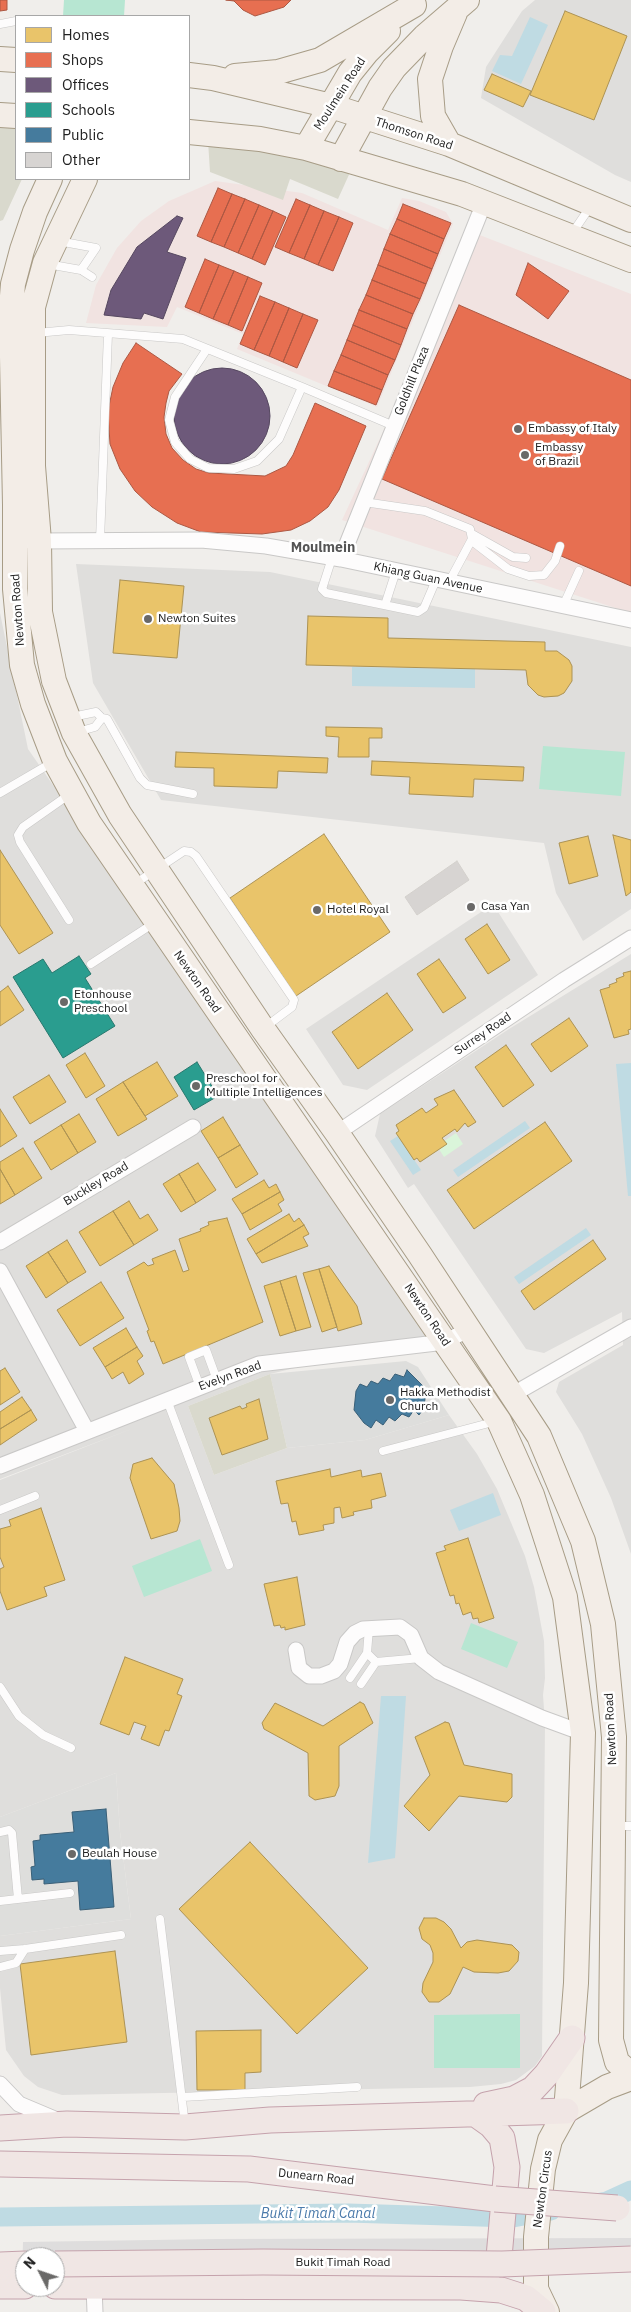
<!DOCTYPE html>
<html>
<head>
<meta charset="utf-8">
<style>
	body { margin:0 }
	#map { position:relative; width:631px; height:2312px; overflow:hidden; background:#f0eeeb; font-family:"IBM Plex Sans",sans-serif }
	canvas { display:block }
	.legend { position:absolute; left:15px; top:15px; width:175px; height:165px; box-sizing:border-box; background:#fff; border:1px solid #a7a7a7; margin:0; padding:6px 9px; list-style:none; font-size:15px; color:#222 }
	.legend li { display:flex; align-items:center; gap:10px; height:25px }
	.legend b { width:25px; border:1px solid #a7a7a7 }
	.north { position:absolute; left:15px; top:2247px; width:50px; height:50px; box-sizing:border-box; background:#fff; border:1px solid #a7a7a7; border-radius:50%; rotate:311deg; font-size:14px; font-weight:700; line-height:20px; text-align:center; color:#222 }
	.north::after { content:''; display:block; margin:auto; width:18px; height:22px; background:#6a6968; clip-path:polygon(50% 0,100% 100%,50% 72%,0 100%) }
</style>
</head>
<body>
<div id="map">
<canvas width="631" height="2312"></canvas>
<ul class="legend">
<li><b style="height:14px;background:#e9c46a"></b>Homes</li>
<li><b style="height:14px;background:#e76f51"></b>Shops</li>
<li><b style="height:14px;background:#6d597a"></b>Offices</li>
<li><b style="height:14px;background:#2a9d8f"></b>Schools</li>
<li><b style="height:14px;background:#457b9d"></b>Public</li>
<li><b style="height:14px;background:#d7d4d2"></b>Other</li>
</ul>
<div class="north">N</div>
</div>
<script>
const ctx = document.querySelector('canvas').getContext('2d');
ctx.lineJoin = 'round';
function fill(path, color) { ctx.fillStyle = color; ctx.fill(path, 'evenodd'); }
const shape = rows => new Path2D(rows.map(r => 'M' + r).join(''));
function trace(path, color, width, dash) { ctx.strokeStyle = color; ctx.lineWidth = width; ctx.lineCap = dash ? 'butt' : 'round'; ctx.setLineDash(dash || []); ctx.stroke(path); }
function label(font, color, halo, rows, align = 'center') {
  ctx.font = font + ' "IBM Plex Sans",sans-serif'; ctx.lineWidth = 5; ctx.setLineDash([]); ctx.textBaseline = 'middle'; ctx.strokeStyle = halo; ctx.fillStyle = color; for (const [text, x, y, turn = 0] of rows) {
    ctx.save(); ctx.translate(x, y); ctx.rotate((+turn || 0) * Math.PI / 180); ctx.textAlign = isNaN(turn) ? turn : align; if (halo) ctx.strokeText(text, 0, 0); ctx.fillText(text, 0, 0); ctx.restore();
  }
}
const residential = shape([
	[535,0,631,0,631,182,615,175,481,98,486,67,522,11],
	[76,564,270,572,631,647,631,909,583,941,556,893,544,843,161,800,93,683],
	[0,613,28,749,434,1334,270,1374,188,1406,214,1475,287,1448,365,1440,449,1415,477,1454,497,1489,525,1556,534,1587,544,1641,545,1678,543,1695,545,1723,542,2056,535,2066,516,2080,501,2084,470,2087,62,2095,38,2087,24,2076,6,2050,0,1988,0,1936,131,1919,120,1832,116,1773,0,1817,0,1480,134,1428,0,1479],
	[493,904,538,975,367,1090,343,1085,306,1029],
	[631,954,631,1554,611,1498,582,1434,556,1392,559,1382,623,1345,622,1312,544,1353,526,1349,414,1184,408,1188,375,1136,380,1114,509,1029]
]);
const commercial = shape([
	[215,181,302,193,388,230,402,198,419,201,446,212,453,224,377,407,237,349,243,334,177,307,167,327,86,323,96,285,117,248,141,221,169,201],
	[472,232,631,294,631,613,342,520,451,285]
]);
const religious = shape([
	[406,1361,418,1367,449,1415,365,1440,287,1448,270,1374],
	[116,1773,120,1832,131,1919,0,1936,0,1817]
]);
const construction = shape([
	[0,128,16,128,16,179,22,179,3,220,0,221],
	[208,141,352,168,338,199,290,179,283,200,210,172],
	[270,1374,287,1448,214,1475,188,1406]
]);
const park = shape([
	[456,1133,463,1144,444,1157,437,1146]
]);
const pitch = shape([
	[64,0,125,0,124,16,63,16],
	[543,746,625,752,621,796,539,789],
	[200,1539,212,1571,144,1597,132,1566],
	[471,1623,518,1642,507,1668,461,1649],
	[520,2014,520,2068,434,2068,434,2015]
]);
const water = shape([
	[530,17,548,25,521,84,492,71,500,55,512,56],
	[352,667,475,669,475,688,352,686],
	[631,1063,631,1196,628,1196,616,1064],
	[525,1121,530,1128,458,1177,453,1170],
	[398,1136,421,1170,413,1175,390,1141],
	[586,1228,591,1235,519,1284,514,1277],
	[493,1493,501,1515,459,1531,450,1510],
	[381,1696,406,1696,395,1858,368,1863]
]);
const pier = shape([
	[631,2238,631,2267,25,2257,22,2277,23,2242,216,2239]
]);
const homes = shape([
	[565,11,627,36,594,120,530,95,565,11],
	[492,74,531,91,523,107,484,90,492,74],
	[120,580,184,586,177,658,113,653,120,580],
	[308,616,388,618,388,638,545,642,545,651,557,651,569,660,572,666,572,681,564,693,558,696,544,697,538,695,528,685,526,670,306,665,308,616],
	[326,727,382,728,382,738,369,738,369,757,338,757,339,737,326,736,326,727],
	[176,752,328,758,327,773,278,771,277,788,214,786,214,768,175,767,176,752],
	[372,761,524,767,523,781,474,779,473,797,409,794,410,777,371,775,372,761],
	[324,834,390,932,296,996,230,898,324,834],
	[613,835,631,840,631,892,626,896,613,835],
	[588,836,598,876,569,884,559,843,588,836],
	[0,850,53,933,19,954,0,925,0,850],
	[487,924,510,960,488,974,465,939,487,924],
	[439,959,466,998,443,1013,417,974,439,959],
	[631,971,631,1029,628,1030,629,1034,614,1038,600,990,610,987,609,985,617,982,616,979,624,976,623,973,631,971],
	[8,986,24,1010,0,1026,0,992,8,986],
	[387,993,413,1030,358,1069,332,1032,387,993],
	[569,1018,588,1046,551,1072,531,1044,569,1018],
	[506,1045,534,1085,503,1107,475,1067,506,1045],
	[85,1053,105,1086,86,1098,66,1065,85,1053],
	[157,1062,178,1096,145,1116,123,1082,157,1062],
	[49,1075,66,1102,30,1124,13,1097,49,1075],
	[123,1082,147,1119,118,1136,96,1099,123,1082],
	[454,1090,476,1122,468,1127,465,1123,457,1132,455,1129,442,1138,447,1144,420,1162,417,1158,414,1160,396,1133,399,1131,396,1125,422,1108,426,1113,438,1105,434,1099,454,1090],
	[0,1109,17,1136,0,1147,0,1109],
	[79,1114,96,1142,78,1153,61,1125,79,1114],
	[223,1117,240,1145,218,1158,201,1131,223,1117],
	[545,1122,572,1161,474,1229,447,1190,545,1122],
	[61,1125,78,1153,51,1170,34,1142,61,1125],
	[240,1145,258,1174,236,1188,218,1158,240,1145],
	[23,1148,42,1178,15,1195,0,1169,0,1162,23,1148],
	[198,1163,216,1190,196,1203,179,1174,198,1163],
	[0,1169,15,1195,0,1204,0,1169],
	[179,1174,196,1203,181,1212,163,1184,179,1174],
	[264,1180,269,1188,276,1184,280,1192,242,1214,232,1199,264,1180],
	[280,1192,284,1200,278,1204,282,1211,250,1230,242,1214,280,1192],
	[129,1201,140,1219,148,1214,158,1230,134,1245,113,1211,129,1201],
	[113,1211,134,1245,100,1266,79,1232,113,1211],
	[289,1214,294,1222,299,1218,304,1225,256,1254,247,1239,289,1214],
	[227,1218,263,1322,163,1364,154,1341,151,1342,147,1331,149,1330,127,1272,144,1262,148,1266,154,1264,152,1259,175,1250,183,1272,189,1270,179,1239,201,1231,200,1229,209,1225,208,1222,227,1218],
	[304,1225,309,1234,303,1237,308,1246,262,1263,256,1254,304,1225],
	[67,1240,86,1272,68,1283,48,1252,67,1240],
	[593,1240,606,1259,534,1310,521,1291,593,1240],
	[48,1252,68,1283,46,1298,26,1266,48,1252],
	[329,1266,357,1306,362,1324,338,1331,319,1269,329,1266],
	[319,1269,337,1327,322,1332,303,1273,319,1269],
	[296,1276,311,1327,296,1331,280,1281,296,1276],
	[280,1281,296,1331,280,1336,264,1286,280,1281],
	[101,1282,124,1318,80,1346,57,1310,101,1282],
	[126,1328,137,1347,105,1367,93,1348,126,1328],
	[137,1347,143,1356,137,1361,144,1374,129,1384,123,1372,112,1379,105,1367,137,1347],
	[5,1368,20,1392,0,1405,0,1371,5,1368],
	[22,1397,31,1410,0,1429,0,1412,22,1397],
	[259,1399,268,1439,222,1455,209,1418,240,1406,242,1409,247,1407,246,1404,259,1399],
	[31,1410,37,1420,0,1445,0,1429,31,1410],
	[152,1458,174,1484,179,1508,180,1521,177,1531,151,1539,130,1478,133,1464,152,1458],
	[330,1469,331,1477,361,1470,362,1477,381,1473,386,1496,371,1500,372,1508,353,1512,354,1515,342,1518,340,1507,334,1508,334,1523,323,1525,324,1530,299,1535,296,1521,292,1522,288,1503,281,1504,276,1481,330,1469],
	[41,1508,65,1580,44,1587,47,1596,7,1610,0,1591,0,1569,4,1567,0,1557,0,1529,11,1526,9,1520,41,1508],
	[468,1538,494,1618,479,1623,478,1618,473,1619,471,1612,463,1615,459,1603,456,1604,454,1595,450,1596,436,1553,446,1550,444,1546,468,1538],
	[297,1577,305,1625,285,1630,285,1627,281,1628,280,1625,274,1626,264,1584,297,1577],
	[125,1657,183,1679,177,1694,182,1696,169,1731,165,1730,159,1746,141,1739,146,1726,134,1722,129,1735,100,1724,125,1657],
	[360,1702,364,1704,373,1723,339,1746,339,1786,335,1796,315,1800,309,1796,308,1753,264,1729,262,1723,275,1703,323,1726,360,1702],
	[445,1722,449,1723,464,1765,512,1774,512,1797,507,1802,459,1796,429,1831,404,1806,430,1775,415,1737,445,1722],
	[250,1842,368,1968,297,2034,179,1909,250,1842],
	[424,1918,436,1918,444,1922,451,1929,461,1948,467,1942,477,1940,512,1945,519,1952,518,1961,509,1971,498,1973,474,1972,463,1967,450,1994,439,2002,429,2002,422,1992,423,1983,433,1962,433,1953,430,1945,422,1939,419,1928,424,1918],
	[115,1951,127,2042,31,2055,20,1964,115,1951],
	[261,2030,261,2072,245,2073,245,2090,197,2090,196,2031,261,2030]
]);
const shops = shape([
	[0,0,7,0,7,10,0,11,0,0],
	[226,0,291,0,284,7,255,16,243,10,234,1,226,0],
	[218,188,232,194,211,242,197,236,218,188],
	[232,194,245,199,224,247,211,242,232,194],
	[245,199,259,205,238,253,224,247,245,199],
	[296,199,310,205,289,253,275,247,296,199],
	[403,204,451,223,444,239,397,219,403,204],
	[259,205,273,211,252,259,238,253,259,205],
	[310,205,324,211,304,259,289,253,310,205],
	[273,211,286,217,265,265,252,259,273,211],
	[324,211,339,217,318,265,304,259,324,211],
	[339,217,353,223,333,271,318,265,339,217],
	[397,219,444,239,438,254,390,234,397,219],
	[390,234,438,254,432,269,384,249,390,234],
	[384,249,432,269,426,284,378,265,384,249],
	[205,259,219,265,199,313,185,307,205,259],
	[528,263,569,291,548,319,516,295,528,263],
	[219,265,234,271,213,319,199,313,219,265],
	[378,265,426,284,420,299,372,280,378,265],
	[234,271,248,277,228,325,213,319,234,271],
	[248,277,262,283,242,331,228,325,248,277],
	[372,280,420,299,413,314,366,295,372,280],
	[366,295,413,314,407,329,359,310,366,295],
	[260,296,275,302,254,350,240,344,260,296],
	[275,302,289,308,269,356,254,350,275,302],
	[459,305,631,380,631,586,382,479,459,305],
	[289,308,303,314,283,362,269,356,289,308],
	[359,310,407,329,401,345,353,325,359,310],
	[303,314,318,320,297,368,283,362,303,314],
	[353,325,401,345,395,360,347,340,353,325],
	[347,340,395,360,388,375,341,355,347,340],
	[136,343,182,374,169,391,166,403,164,417,166,434,172,448,183,460,196,469,209,473,265,476,286,466,293,455,315,403,366,426,339,490,328,507,310,521,291,530,262,534,201,532,177,523,152,507,135,491,120,469,110,444,108,411,113,387,123,363,136,343],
	[341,355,388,375,382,390,334,371,341,355],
	[334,371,382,390,376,405,328,386,334,371]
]);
const offices = shape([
	[177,216,183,218,167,252,186,258,163,319,144,313,141,319,104,315,111,290,137,247,177,216],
	'174 416a48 48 0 1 1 96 0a48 48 0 1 1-96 0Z'
]);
const schools = shape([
	[79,956,91,974,85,978,115,1026,63,1058,13,977,43,959,52,973,79,956],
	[197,1062,218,1096,194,1110,174,1077,197,1062]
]);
const public = shape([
	[407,1370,426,1389,424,1408,419,1415,414,1410,409,1417,402,1414,395,1421,389,1417,383,1425,376,1420,371,1428,364,1423,354,1410,356,1391,360,1384,367,1387,371,1381,378,1384,383,1378,390,1381,395,1374,404,1377,407,1370],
	[106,1809,114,1907,80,1910,78,1881,44,1884,44,1879,32,1880,31,1867,35,1866,33,1841,40,1840,40,1835,74,1832,72,1812,106,1809]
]);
const canal = shape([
	[595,2203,607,2201,631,2190],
	[0,2217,348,2213,513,2218,551,2211]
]);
const building = shape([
	[457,861,469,880,417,915,405,897,457,861]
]);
const service = shape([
	[0,24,16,21],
	[571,235,590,207],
	[58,241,96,248,81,270],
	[47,264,81,270,92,277],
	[36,333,69,330,183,339,302,387,394,426],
	[207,349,175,397,169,420,175,442,190,459,208,468,234,469,257,461,279,439,302,387],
	[364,502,425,511,470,529,472,539,449,582],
	[472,534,513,557,526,558],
	[100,540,108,334],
	[472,541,508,569,529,576,544,575,555,561,560,546],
	[332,558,322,589,326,593,418,612,424,608,436,580],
	[385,605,396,571],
	[563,606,579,571],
	[72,717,96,712,102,718,107,719,140,778,147,785,193,794],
	[77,732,95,727,102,718],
	[0,793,53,762],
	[133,885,184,851,191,852,196,856,294,1000,292,1007,264,1028],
	[69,920,20,842,18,835,23,827,70,794],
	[91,964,154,923],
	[200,1387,189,1357,206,1350,217,1380],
	[167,1400,229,1565],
	[383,1451,497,1421],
	[0,1510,35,1496],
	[369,1628,367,1653,376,1662,421,1658],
	[350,1678,367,1653],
	[361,1684,376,1662],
	[0,1687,19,1716,43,1735,71,1748],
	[615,1826,631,1826],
	[0,1832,9,1830,12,1833,18,1899],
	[0,1901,70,1893],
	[160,1919,185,2125],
	[0,1951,25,1949,121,1935],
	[0,1967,16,1963,25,1949],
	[183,2097,357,2087]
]);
const minor = shape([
	[33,543,39,541,201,540,266,546,341,559,631,620],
	[341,559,484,203],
	[337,1133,564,980,631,938],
	[0,1242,193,1127],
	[0,1271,87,1431],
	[512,1395,631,1327],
	[0,1466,259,1364,445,1342,469,1329],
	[296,1650,299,1668,309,1676,321,1676,334,1671,340,1664,347,1642,355,1633,363,1629,400,1627,411,1635,421,1658,439,1672,542,1718,583,1733],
	[0,2084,19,2104,57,2120],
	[94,2287,95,2312]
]);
const primary = shape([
	[0,59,16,60],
	[189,75,213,78,331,106,449,144,631,220],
	[235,76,278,72,320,60,414,5],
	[0,115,16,116],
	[189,132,260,139,306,148,462,194,631,260],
	[449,144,433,116,430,79,441,46,455,13],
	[306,148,350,73,367,52,388,31],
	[341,159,380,88,394,68,425,36,467,0],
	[50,179,35,212,22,250,13,284,11,308,15,505,15,589,22,665,33,704,55,761,89,823,499,1421,532,1495,565,1597,583,1733,576,1983,566,2111],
	[85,179,45,263,33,307,33,466,39,541,40,612,54,681,74,733,120,815,263,1029,337,1133,420,1255,539,1436,583,1541,603,1624,614,1737,611,2040,617,2062,631,2074],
	[547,2312,536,2289,536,2237,543,2169,550,2140,566,2111,607,2087,631,2078]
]);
const trunk = shape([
	[486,2105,514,2099,533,2089,547,2074,572,2038],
	[477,2115,491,2125,502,2138,507,2167,499,2257,482,2279],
	[0,2128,67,2124,185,2127,270,2120,566,2111],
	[0,2164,249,2169,495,2199],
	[0,2265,25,2264],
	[0,2286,25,2286],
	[55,2286,461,2287,501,2290,526,2298,543,2312]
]);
const trunkBridge = shape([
	[495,2199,617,2208],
	[55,2264,263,2262,502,2264,631,2259]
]);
const markers = [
	[518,429,5,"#6a6968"],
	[525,455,5,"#6a6968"],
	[148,619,5,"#6a6968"],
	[471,907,5,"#6a6968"],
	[317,910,5,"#6a6968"],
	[64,1002,5,"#6a6968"],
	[196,1086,5,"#6a6968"],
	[390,1400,5,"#6a6968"],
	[72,1854,5,"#6a6968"]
];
const streetNames = [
	["Moulmein Road",340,94,-57],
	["Thomson Road",414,134,18],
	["Goldhill Plaza",412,381,-68],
	["Khiang Guan Avenue",428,578,12],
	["Newton Road",18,610,-94],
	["Newton Road",197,982,55],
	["Surrey Road",483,1034,-34],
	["Buckley Road",96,1184,-31],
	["Newton Road",427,1315,56],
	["Evelyn Road",230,1376,-20],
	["Newton Road",611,1729,-93],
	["Dunearn Road",316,2177,6],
	["Newton Circus",543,2189,-82],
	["Bukit Timah Road",343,2263]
];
const poiNames = [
	["Embassy of Italy",528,429],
	["Embassy",535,448],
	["of Brazil",535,462],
	["Newton Suites",158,619],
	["Casa Yan",481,907],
	["Hotel Royal",327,910],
	["Etonhouse",74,995],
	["Preschool",74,1009],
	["Preschool for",206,1079],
	["Multiple Intelligences",206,1093],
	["Hakka Methodist",400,1393],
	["Church",400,1407],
	["Beulah House",82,1854]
];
const neighbourhoodNames = [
	["Moulmein",323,548]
];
const waterNames = [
	["Bukit Timah Canal",318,2214]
];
fill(residential, '#dfdedc');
fill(commercial, '#f1e3e1');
fill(religious, '#dededc');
fill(construction, '#d9d9cd');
fill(park, '#daf5da');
fill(pitch, '#b7e6d2');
fill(water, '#bfdbe3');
fill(pier, '#dedddd');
fill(homes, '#e9c46a');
trace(homes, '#ad9354', 1);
fill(shops, '#e76f51');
trace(shops, '#ac5843', 1);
fill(offices, '#6d597a');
trace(offices, '#564860', 1);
fill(schools, '#2a9d8f');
trace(schools, '#28786e', 1);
fill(public, '#457b9d');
trace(public, '#3a6078', 1);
trace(canal, '#bfdbe3', 19);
fill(building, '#d7d4d2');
trace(building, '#d3d0cc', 1);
trace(service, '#c9c8c7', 9);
trace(minor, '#c9c8c7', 17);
trace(primary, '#a79c86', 26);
trace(trunk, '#c5a2ac', 27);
trace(service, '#fdfcfc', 8);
trace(minor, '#fdfcfc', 15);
trace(primary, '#f3ede7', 24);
trace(trunk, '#f0e6e4', 25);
trace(trunkBridge, '#c5a2ac', 27, []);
trace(trunkBridge, '#f0e6e4', 25);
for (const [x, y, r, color] of markers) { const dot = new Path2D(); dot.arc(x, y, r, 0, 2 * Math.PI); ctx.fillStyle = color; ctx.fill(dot); trace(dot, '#fff', 2); }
label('12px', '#222', '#fff', streetNames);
label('12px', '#222', '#fff', poiNames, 'left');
label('bold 14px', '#555', '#fff', neighbourhoodNames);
label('italic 14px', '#4a7aab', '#fff', waterNames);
</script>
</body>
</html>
